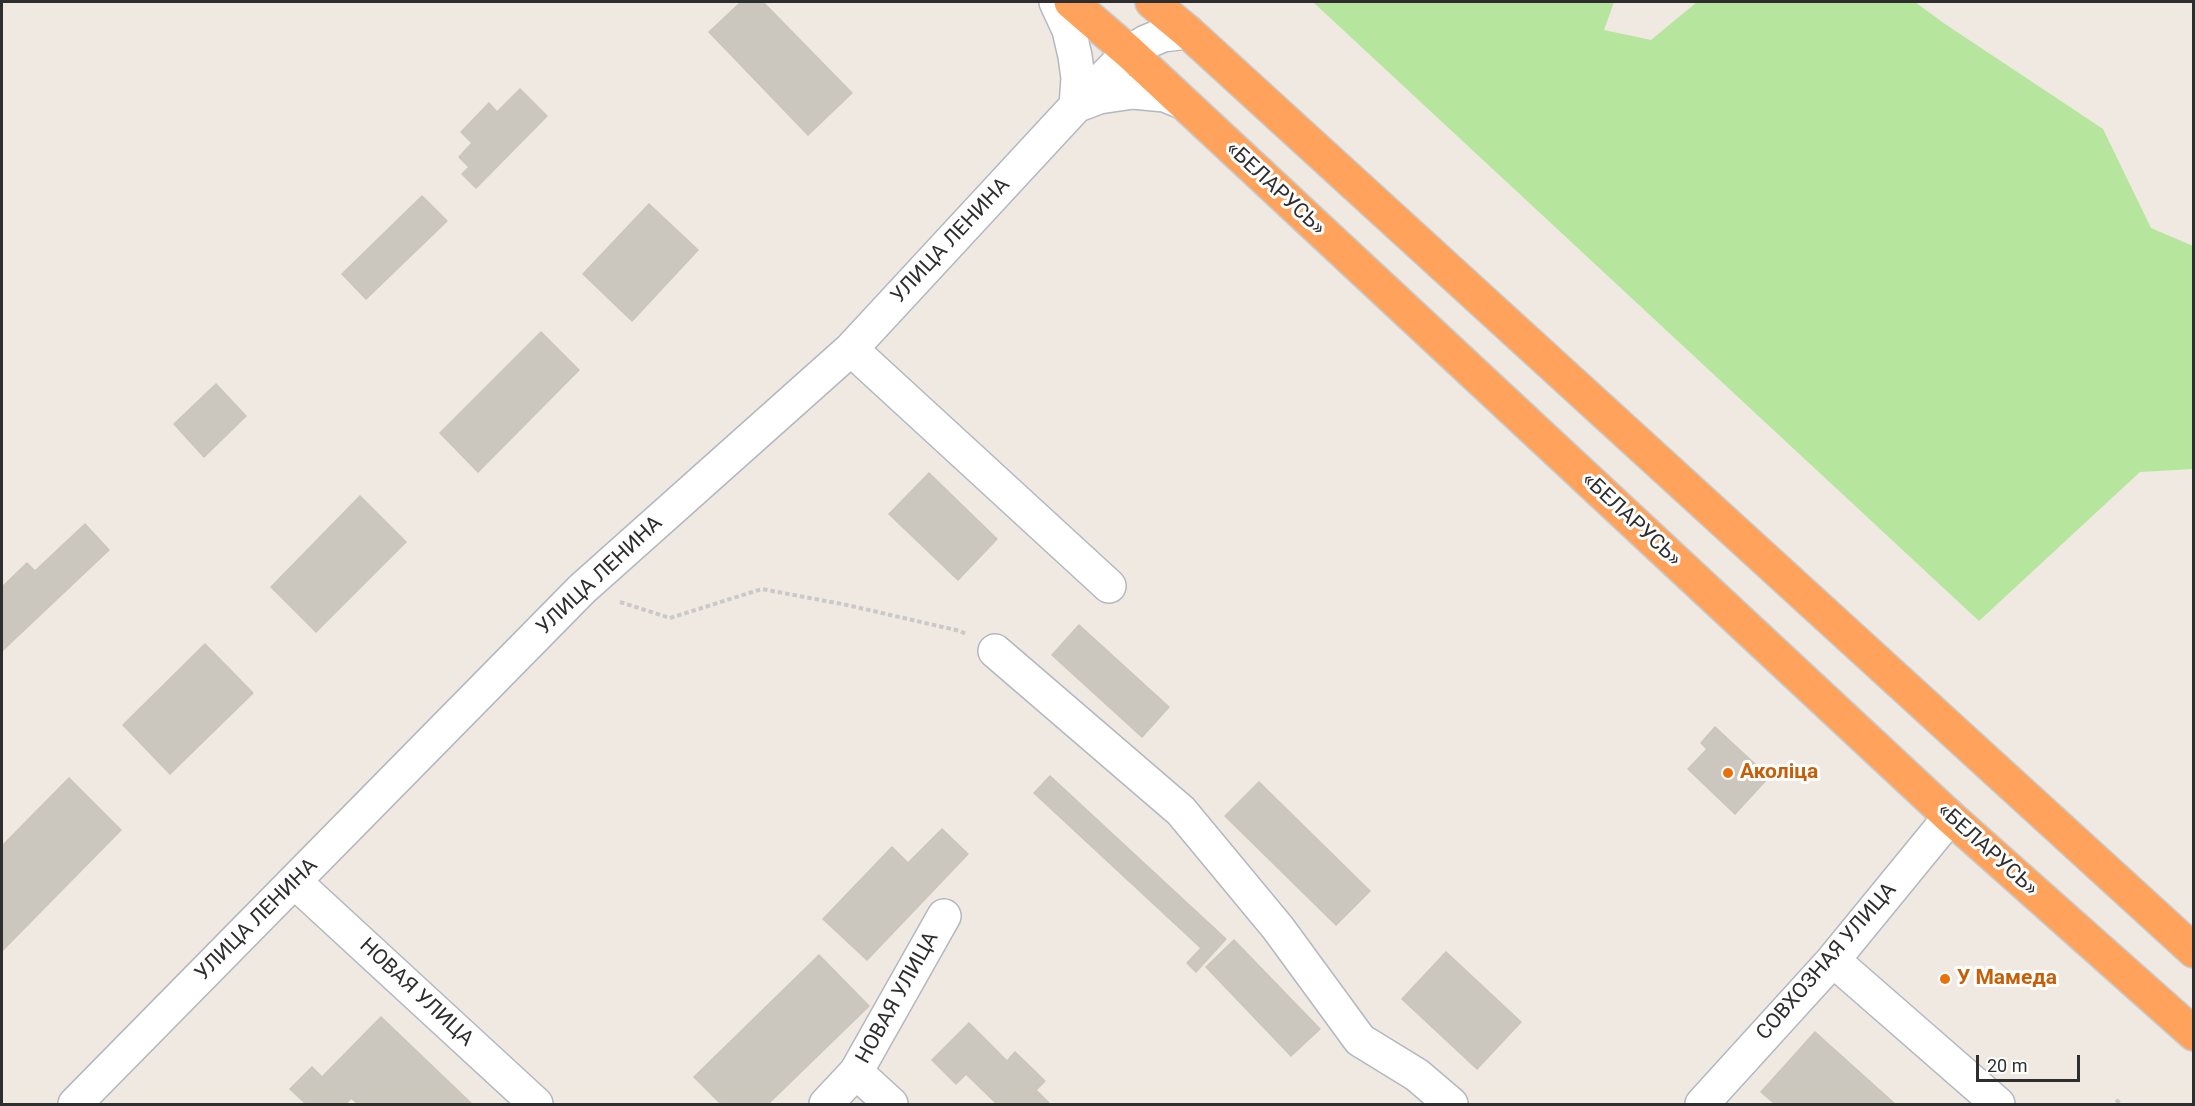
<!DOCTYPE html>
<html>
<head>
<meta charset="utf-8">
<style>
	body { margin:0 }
	#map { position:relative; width:2195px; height:1106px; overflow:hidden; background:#efe9e1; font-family:Roboto,sans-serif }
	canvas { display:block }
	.frame { position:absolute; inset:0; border:3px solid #2e2e2e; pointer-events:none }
	.scale { position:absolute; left:1976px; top:1055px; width:104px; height:27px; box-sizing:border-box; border:3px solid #2e2e2e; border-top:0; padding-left:8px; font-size:18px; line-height:21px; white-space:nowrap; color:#2e2e2e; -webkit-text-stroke:4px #fff; paint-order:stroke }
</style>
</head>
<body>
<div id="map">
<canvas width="2195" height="1106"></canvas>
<div class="frame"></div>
<div class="scale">20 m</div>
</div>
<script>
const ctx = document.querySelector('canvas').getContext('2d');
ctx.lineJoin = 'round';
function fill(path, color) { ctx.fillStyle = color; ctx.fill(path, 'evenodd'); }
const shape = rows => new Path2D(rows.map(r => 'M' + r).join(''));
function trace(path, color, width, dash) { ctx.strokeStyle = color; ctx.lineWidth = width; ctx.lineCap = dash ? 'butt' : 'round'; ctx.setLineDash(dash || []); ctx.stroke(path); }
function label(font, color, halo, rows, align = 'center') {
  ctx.font = font + ' Roboto,sans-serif'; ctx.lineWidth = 6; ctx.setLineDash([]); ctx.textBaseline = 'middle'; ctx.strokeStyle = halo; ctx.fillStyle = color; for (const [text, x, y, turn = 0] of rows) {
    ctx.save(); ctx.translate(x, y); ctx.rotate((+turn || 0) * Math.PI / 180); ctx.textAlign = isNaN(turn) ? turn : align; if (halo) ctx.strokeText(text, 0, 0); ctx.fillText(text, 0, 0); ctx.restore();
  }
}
const green = shape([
	[1313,2,1614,2,1604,30,1651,40,1697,2,1915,2,1945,24,2103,129,2151,228,2193,246,2193,469,2140,472,1979,621]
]);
const building = shape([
	[741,2,763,2,852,93,808,135,709,32,741,2],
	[520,89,547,116,476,188,462,174,469,167,459,157,472,143,461,132,489,103,497,112,520,89],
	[422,196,447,221,366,299,342,274,422,196],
	[649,204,698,250,632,321,583,274,649,204],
	[541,332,579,370,478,472,440,433,541,332],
	[216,384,246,416,204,457,174,424,216,384],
	[929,473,997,539,958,580,889,514,929,473],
	[360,496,406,542,316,632,271,587,360,496],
	[85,524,109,550,2,651,2,587,27,563,35,571,85,524],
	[1079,625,1169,707,1142,737,1052,655,1079,625],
	[205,644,253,693,170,774,123,725,205,644],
	[1715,727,1769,777,1735,814,1688,769,1707,749,1701,743,1715,727],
	[1050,776,1226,939,1196,972,1187,963,1201,948,1034,793,1050,776],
	[69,778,121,830,2,951,2,846,69,778],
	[1259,782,1370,891,1336,925,1225,816,1259,782],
	[942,829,968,854,867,960,823,919,892,847,908,863,942,829],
	[1234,940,1320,1029,1291,1056,1206,967,1234,940],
	[1446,952,1521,1022,1477,1069,1402,999,1446,952],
	[819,955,869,1006,768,1104,721,1104,694,1077,819,955],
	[381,1017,472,1104,358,1104,351,1098,346,1104,306,1104,290,1089,312,1067,322,1077,381,1017],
	[969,1023,1007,1061,1015,1052,1045,1081,1036,1090,1050,1104,997,1104,966,1074,956,1084,932,1060,969,1023],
	[1815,1032,1895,1104,1775,1104,1761,1092,1815,1032]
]);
const path = shape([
	[620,602,670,618,762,589,847,605,960,631,966,634],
	[2116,1100,2121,1104]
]);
const minor = shape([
	[1056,2,1069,30,1075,56,1078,78,1076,106],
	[1078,105,1099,97,1133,92,1165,95,1182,102],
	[851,349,1109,586],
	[995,651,1181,811,1278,928,1360,1040,1417,1075,1451,1104],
	[295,882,536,1104],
	[1833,960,1998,1104],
	[856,1072,891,1104],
	[75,1104,582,589,851,349,1076,106,1129,52,1146,42,1163,35,1188,32],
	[826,1104,856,1072,944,916],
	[1702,1104,1833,960,1950,817]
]);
const highway = shape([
	[1071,2,1129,52,1950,817,2194,1034],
	[1152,2,1188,32,2194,951]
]);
const markers = [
	[1728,773,6,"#e8710a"],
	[1945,979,6,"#e8710a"]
];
const streetNames = [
	["«БЕЛАРУСЬ»",1275,189,43],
	["УЛИЦА ЛЕНИНА",951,241,-47],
	["«БЕЛАРУСЬ»",1631,520,43],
	["УЛИЦА ЛЕНИНА",600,576,-43],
	["«БЕЛАРУСЬ»",1987,850,42],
	["УЛИЦА ЛЕНИНА",257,920,-45],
	["СОВХОЗНАЯ УЛИЦА",1827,962,-49],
	["НОВАЯ УЛИЦА",416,993,43],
	["НОВАЯ УЛИЦА",898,998,-61]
];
const foodNames = [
	["Аколiца",1740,773],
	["У Мамеда",1957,979]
];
fill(green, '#b6e59e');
fill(building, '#cbc7bf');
trace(building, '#cbc5ba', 1.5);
trace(minor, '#b4b7c1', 36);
trace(highway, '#c9c9c9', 36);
trace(path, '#c9c9c9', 4, [4.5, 3]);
trace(minor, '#fff', 33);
trace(highway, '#ffa35c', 33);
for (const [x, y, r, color] of markers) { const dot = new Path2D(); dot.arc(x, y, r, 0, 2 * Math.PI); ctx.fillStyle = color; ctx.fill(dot); trace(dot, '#fff', 2); }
label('21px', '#2e2e2e', '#fff', streetNames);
label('bold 21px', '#c56008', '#fff', foodNames, 'left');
</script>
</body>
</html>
